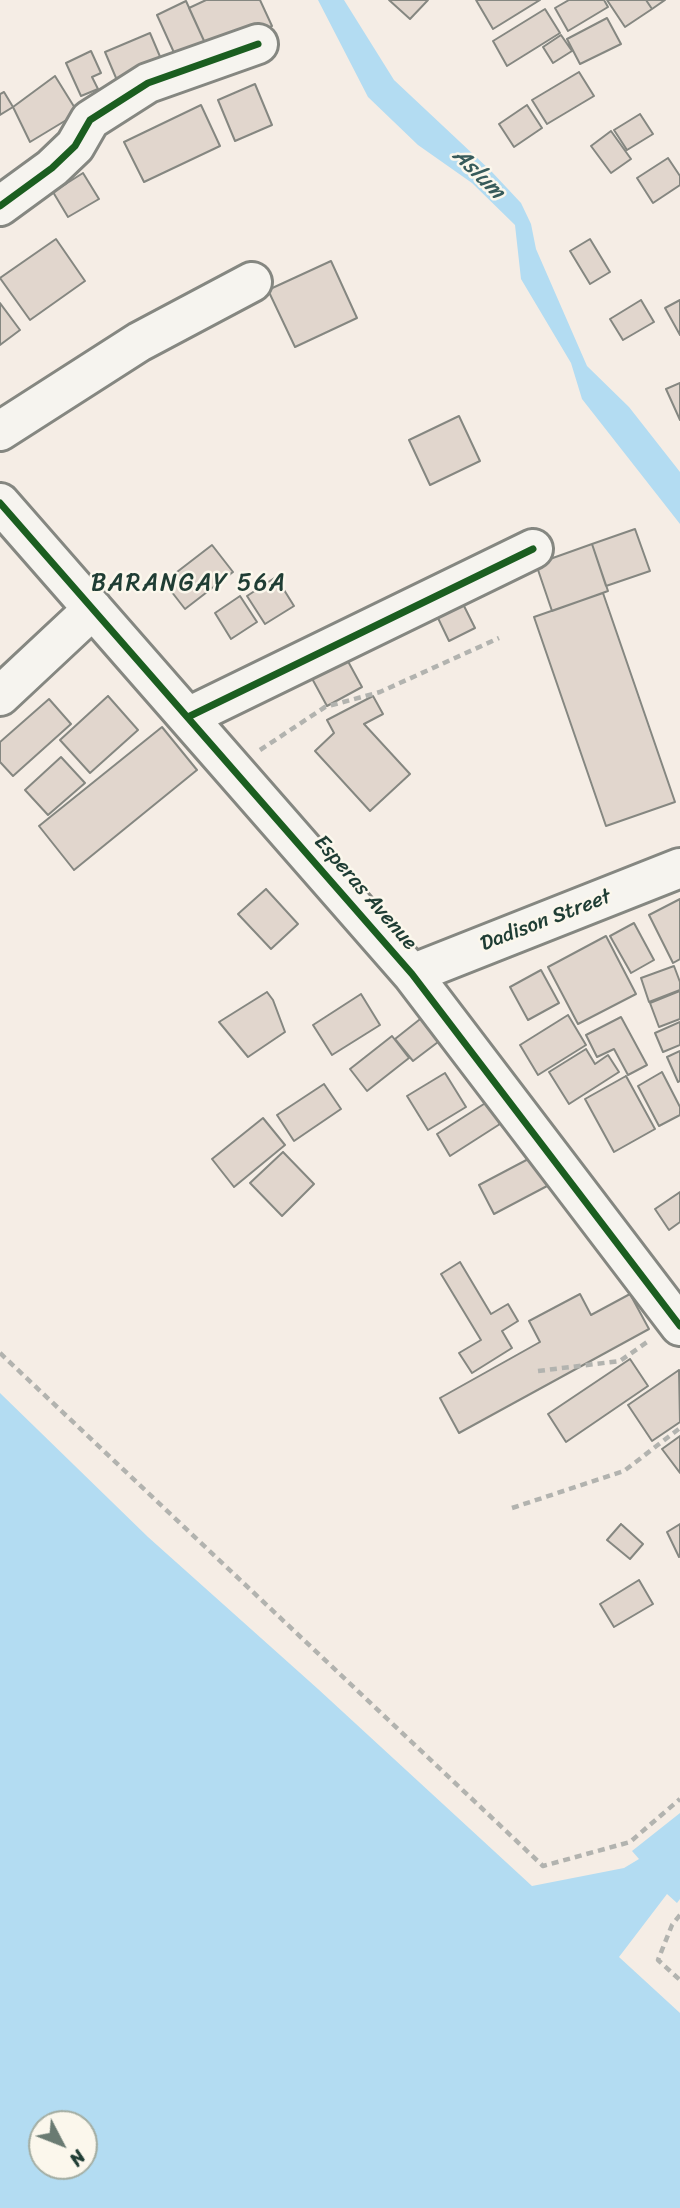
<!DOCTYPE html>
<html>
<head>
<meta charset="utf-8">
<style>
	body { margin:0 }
	#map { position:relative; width:680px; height:2208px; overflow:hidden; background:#f5ede5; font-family:Sriracha,sans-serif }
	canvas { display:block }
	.north { position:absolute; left:28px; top:2110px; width:70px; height:70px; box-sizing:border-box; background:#fbf7ec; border:2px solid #a3ada2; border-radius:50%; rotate:132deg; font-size:19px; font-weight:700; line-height:28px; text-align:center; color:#1f3d34 }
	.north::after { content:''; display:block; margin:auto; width:24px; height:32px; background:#6a7b72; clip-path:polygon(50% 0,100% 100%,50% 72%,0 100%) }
</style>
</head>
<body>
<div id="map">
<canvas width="680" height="2208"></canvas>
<div class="north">N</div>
</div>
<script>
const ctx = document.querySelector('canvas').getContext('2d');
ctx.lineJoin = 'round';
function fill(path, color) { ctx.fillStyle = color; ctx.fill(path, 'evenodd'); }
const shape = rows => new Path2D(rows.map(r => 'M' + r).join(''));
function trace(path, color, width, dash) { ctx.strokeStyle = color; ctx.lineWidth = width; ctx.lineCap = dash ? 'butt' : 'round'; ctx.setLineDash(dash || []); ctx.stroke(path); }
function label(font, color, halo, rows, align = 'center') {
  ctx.font = font + ' Sriracha,sans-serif'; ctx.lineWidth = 5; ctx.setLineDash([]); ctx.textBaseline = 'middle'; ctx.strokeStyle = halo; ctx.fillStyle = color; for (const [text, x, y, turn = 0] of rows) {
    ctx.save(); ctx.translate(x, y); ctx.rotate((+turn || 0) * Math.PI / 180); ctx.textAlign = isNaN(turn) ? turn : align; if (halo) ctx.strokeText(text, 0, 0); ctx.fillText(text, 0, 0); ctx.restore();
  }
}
const water = shape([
	[318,0,344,0,394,80,491,171,521,203,531,224,536,249,587,366,629,407,680,472,680,524,582,399,571,363,521,279,515,225,472,183,418,145,368,97],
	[0,1393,148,1537,318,1689,532,1886,624,1868,639,1859,632,1851,680,1813,680,1899,677,1903,667,1894,619,1957,680,2013,680,2208,0,2208],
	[42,2124,84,2124,84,2166,42,2166]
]);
const building = shape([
	[206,0,260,0,272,26,210,54,189,8,206,0],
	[389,0,428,0,410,19,389,0],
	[476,0,540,0,493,29,476,0],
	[569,0,604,0,608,7,568,31,555,8,569,0],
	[607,0,646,0,652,9,625,27,607,0],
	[646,0,665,0,652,9,646,0],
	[186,1,205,43,176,57,157,15,186,1],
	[545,9,560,33,507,66,493,41,545,9],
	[607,18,621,44,580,64,567,39,607,18],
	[150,33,167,73,122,92,105,52,150,33],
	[561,35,572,51,553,63,543,47,561,35],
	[91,51,101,73,92,77,98,89,81,96,66,63,91,51],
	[579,72,594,96,547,124,532,100,579,72],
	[55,76,78,113,30,142,13,107,55,76],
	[255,84,272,125,235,141,218,100,255,84],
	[4,92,13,107,0,115,0,94,4,92],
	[201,105,220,146,144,182,124,142,201,105],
	[527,105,542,128,514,147,499,124,527,105],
	[640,114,653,134,627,150,614,130,640,114],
	[611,131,631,159,611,173,591,146,611,131],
	[668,158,680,176,680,185,653,203,637,178,668,158],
	[83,173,99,199,68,217,53,192,83,173],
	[56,239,85,281,30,320,0,278,56,239],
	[590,239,610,272,590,284,570,251,590,239],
	[331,261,357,318,295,347,268,290,331,261],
	[641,300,654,322,623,340,610,319,641,300],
	[680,300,680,335,665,308,680,300],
	[0,303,20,330,0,345,0,303],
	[680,383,680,420,666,389,680,383],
	[459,416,480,461,430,485,409,440,459,416],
	[635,529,650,571,606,586,592,544,635,529],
	[592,544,608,591,552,611,536,564,592,544],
	[212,545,233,572,185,609,164,582,212,545],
	[276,577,294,606,265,624,247,596,276,577],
	[603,593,675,802,606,826,534,617,603,593],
	[240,596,257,622,231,639,215,613,240,596],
	[463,604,475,628,449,641,437,616,463,604],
	[344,654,362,687,327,706,309,673,344,654],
	[108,696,138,730,90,773,60,740,108,696],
	[373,696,383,714,364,724,410,774,370,811,315,751,334,733,327,720,373,696],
	[49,699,71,724,13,776,0,762,0,742,49,699],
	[162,727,197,770,74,870,39,826,162,727],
	[61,757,85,783,48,815,25,790,61,757],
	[266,889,298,924,271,949,238,914,266,889],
	[680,899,680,959,673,963,649,915,680,899],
	[634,923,654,960,631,973,610,936,634,923],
	[606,936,636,994,578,1024,548,967,606,936],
	[674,966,680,982,680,990,649,1002,641,978,674,966],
	[541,970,559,1003,528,1020,510,987,541,970],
	[680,991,680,1019,659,1027,650,1003,680,991],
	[267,992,273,1000,285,1032,248,1057,219,1022,267,992],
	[361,994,380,1025,332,1055,313,1025,361,994],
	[568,1015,586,1045,538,1075,520,1045,568,1015],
	[424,1016,442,1039,413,1061,395,1039,424,1016],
	[621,1017,647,1065,628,1075,614,1049,597,1057,586,1035,621,1017],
	[680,1022,680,1045,663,1052,655,1033,680,1022],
	[392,1036,409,1058,367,1091,350,1069,392,1036],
	[586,1049,595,1064,608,1055,619,1072,569,1104,549,1072,586,1049],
	[680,1051,680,1081,678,1082,667,1057,680,1051],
	[662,1072,680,1107,680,1115,659,1126,638,1086,662,1072],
	[445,1073,466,1107,428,1130,407,1096,445,1073],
	[626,1076,655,1129,614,1152,585,1099,626,1076],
	[324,1084,341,1109,294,1141,277,1115,324,1084],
	[487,1102,500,1124,450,1156,437,1134,487,1102],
	[263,1118,285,1145,234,1187,212,1159,263,1118],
	[283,1152,314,1184,282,1216,250,1183,283,1152],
	[534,1156,549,1185,494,1214,479,1185,534,1156],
	[680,1192,680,1222,669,1230,655,1209,680,1192],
	[460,1262,491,1314,508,1304,518,1321,502,1331,512,1348,472,1373,459,1353,481,1340,441,1274,460,1262],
	[580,1294,591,1315,630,1294,649,1329,459,1433,440,1398,540,1342,529,1321,580,1294],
	[630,1359,648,1386,566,1442,548,1414,630,1359],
	[679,1370,680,1422,652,1441,628,1405,679,1370],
	[680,1436,680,1473,662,1449,680,1436],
	[621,1524,643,1544,630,1559,607,1540,621,1524],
	[680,1524,680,1556,679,1557,667,1532,680,1524],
	[639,1580,653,1604,614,1627,600,1604,639,1580]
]);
const path = shape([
	[260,750,325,707,380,692,499,638],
	[0,1353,543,1866,630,1842,680,1799],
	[538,1371,620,1361,650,1340],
	[512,1508,624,1471,680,1428],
	[680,1915,672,1925,658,1960,680,1980]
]);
const minor = shape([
	[0,206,52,168,75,146,90,120,148,83,258,44],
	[0,431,139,342,252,282],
	[0,503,412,974,680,1326],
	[0,696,93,609],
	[188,717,533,549],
	[412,974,680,868]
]);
const cycleway = shape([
	[0,206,52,168,75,146,90,120,148,83,258,44],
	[0,503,412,974,680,1326],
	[188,717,533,549]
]);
const streetNames = [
	["Esperas Avenue",365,893,49],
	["Dadison Street",546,921,-21]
];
const waterNames = [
	["Aslum",478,174,44]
];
const quarterNames = [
	["BARANGAY 56A",189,584]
];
fill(water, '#b3dcf2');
fill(building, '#e1d6cd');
trace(building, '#858781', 2);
trace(minor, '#858781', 44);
trace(path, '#b2b3af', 4.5, [7, 5]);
trace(minor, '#f6f4ef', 38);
trace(cycleway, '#1b5e20', 7);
label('21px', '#1f3d34', '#fbf7ec', streetNames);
label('italic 23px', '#375b5b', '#fbf7ec', waterNames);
ctx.letterSpacing = '2px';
label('24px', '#1f3d34', '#fbf7ec', quarterNames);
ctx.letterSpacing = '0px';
</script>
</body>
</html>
